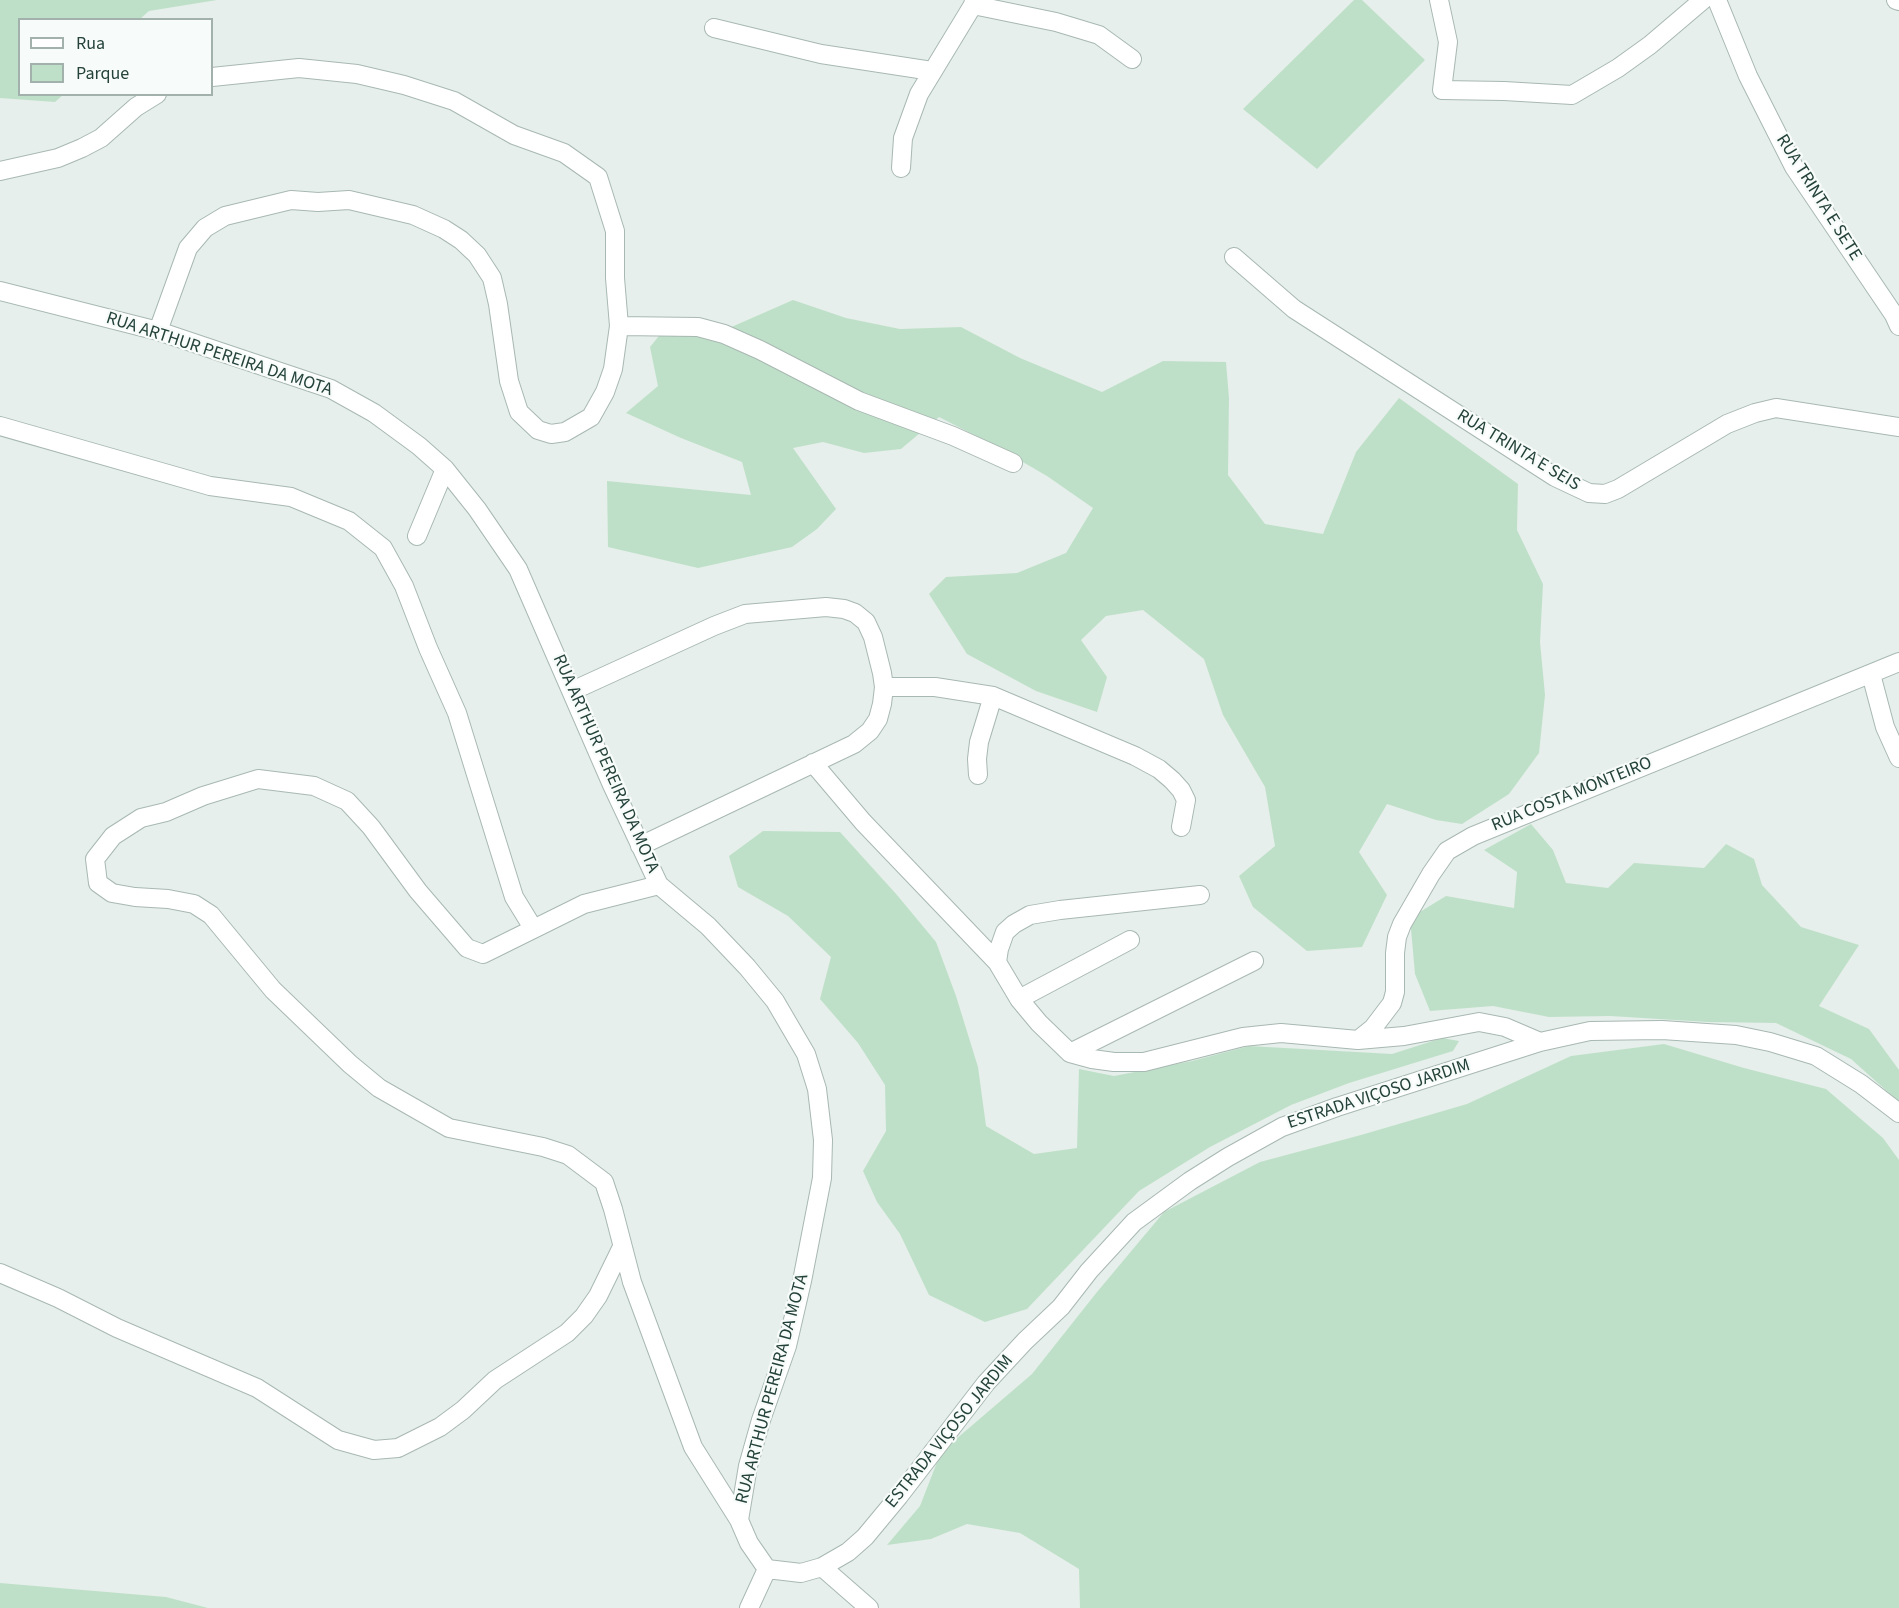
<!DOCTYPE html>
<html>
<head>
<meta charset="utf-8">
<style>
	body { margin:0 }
	#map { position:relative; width:1899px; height:1608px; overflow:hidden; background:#e6efeb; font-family:"Source Sans 3",sans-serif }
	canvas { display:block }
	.legend { position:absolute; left:18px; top:18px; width:195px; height:78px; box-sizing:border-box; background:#f7fbf9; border:2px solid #a3b1ad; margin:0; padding:8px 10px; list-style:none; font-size:18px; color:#24423a }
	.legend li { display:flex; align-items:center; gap:12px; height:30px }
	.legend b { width:30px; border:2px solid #a3b1ad }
</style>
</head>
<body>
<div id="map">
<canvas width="1899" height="1608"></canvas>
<ul class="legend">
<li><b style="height:8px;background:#fff"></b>Rua</li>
<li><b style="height:16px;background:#bfe0c8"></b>Parque</li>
</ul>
</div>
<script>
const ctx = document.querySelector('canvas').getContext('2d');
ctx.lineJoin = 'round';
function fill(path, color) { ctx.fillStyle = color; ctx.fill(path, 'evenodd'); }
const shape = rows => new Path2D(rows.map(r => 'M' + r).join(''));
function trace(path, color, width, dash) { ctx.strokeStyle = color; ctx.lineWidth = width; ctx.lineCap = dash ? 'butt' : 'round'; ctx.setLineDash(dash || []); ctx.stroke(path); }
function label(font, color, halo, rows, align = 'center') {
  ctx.font = font + ' "Source Sans 3",sans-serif'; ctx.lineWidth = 4.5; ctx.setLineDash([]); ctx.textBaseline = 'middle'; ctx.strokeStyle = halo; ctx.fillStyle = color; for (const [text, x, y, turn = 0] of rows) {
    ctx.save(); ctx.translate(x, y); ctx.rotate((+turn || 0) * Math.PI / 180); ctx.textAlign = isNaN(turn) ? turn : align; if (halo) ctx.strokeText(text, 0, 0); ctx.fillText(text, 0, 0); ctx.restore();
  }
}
const green = shape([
	[0,0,217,0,149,11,140,19,20,20,20,94,63,95,55,102,0,98],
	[1354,0,1362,0,1425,60,1317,169,1243,109],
	[793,300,846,318,900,329,961,327,1020,358,1102,392,1163,361,1226,362,1229,398,1228,475,1265,524,1323,534,1356,452,1399,398,1518,484,1517,530,1543,584,1540,642,1545,695,1539,753,1509,794,1462,824,1436,820,1387,804,1359,852,1387,895,1362,947,1307,951,1253,907,1239,876,1275,846,1265,787,1223,715,1204,659,1143,610,1106,616,1081,640,1107,677,1097,712,1036,691,967,654,929,594,946,577,1017,573,1066,553,1093,508,1047,476,990,443,939,417,901,449,864,453,823,442,793,448,836,509,817,529,792,547,698,568,608,547,607,481,751,495,742,462,681,438,626,413,658,386,650,347,663,331,720,332],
	[1531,824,1553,850,1566,883,1608,888,1634,863,1704,868,1726,844,1754,859,1762,885,1801,927,1859,945,1819,1006,1869,1029,1899,1070,1899,1102,1851,1059,1776,1023,1708,1022,1610,1016,1549,1017,1493,1006,1430,1011,1415,974,1410,918,1446,896,1514,908,1517,872,1484,850],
	[763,831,840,832,897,895,936,942,956,996,978,1067,986,1126,1034,1154,1077,1148,1079,1069,1114,1076,1192,1061,1249,1046,1392,1054,1442,1038,1459,1041,1453,1051,1349,1083,1291,1105,1210,1147,1139,1191,1027,1309,985,1322,929,1295,900,1234,877,1202,863,1171,886,1131,885,1085,858,1043,820,999,831,957,788,916,738,887,729,856],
	[1664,1044,1744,1068,1826,1089,1883,1138,1899,1160,1899,1608,1080,1608,1079,1569,1020,1533,967,1524,931,1539,887,1545,920,1506,941,1452,1032,1374,1097,1292,1164,1212,1260,1162,1361,1135,1467,1104,1571,1056],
	[0,1583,166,1597,208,1608,0,1608]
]);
const minor = shape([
	[1439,0,1448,42,1442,90,1504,91,1572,95,1618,68,1650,45,1703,0],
	[1717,0,1748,76,1794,167,1894,315,1899,326],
	[1896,0,1899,1],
	[973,5,1056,22,1099,35,1132,59],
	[714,28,821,54,932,71],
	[901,168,903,138,919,94,973,5,974,0],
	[0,171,58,158,82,148,101,138,136,107,157,94],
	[1234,257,1294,309,1555,477,1589,493,1605,494,1618,489,1727,424,1755,413,1776,408,1899,427],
	[0,291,158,331,331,389,374,413,419,446,445,469,477,509,518,569,612,785,659,885,708,926,747,967,775,1001,806,1054,817,1089,823,1140,822,1178,802,1281,787,1346,761,1420,748,1466,739,1520,749,1543,767,1569],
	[619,326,698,327,724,334,760,350,859,401,953,436,1013,463],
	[158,331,188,248,205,228,225,216,291,200,318,202,349,200,413,215,444,229,461,240,477,255,492,278,498,304,509,381,519,412,538,430,551,434,565,432,591,417,605,392,613,369,619,326,615,278,615,231,598,177,564,153,514,135,454,101,404,85,357,74,299,68,212,77],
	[0,426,210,486,291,497,349,521,383,548,404,586,428,648,457,713,514,897,533,928],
	[417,536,445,469],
	[1871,674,1885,727,1899,758],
	[884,687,935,687,993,696,1135,756,1159,769,1172,780,1181,790,1186,800,1181,827],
	[572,691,714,626,745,614,826,607,844,609,855,613,866,622,873,637,882,673,884,687,882,704,878,719,870,731,854,744,640,846],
	[813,763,863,822,997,962],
	[978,775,977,759,979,742,993,696],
	[659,885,584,904,483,954,467,948,418,891,371,827,347,801,314,786,258,779,203,796,166,812,141,818,113,836,95,859,98,883,112,893,135,897,168,899,194,904,211,915,273,990,350,1064,379,1088,449,1128,543,1147,568,1155,604,1182,613,1209,632,1282,693,1447,739,1520],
	[1200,895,1060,910,1030,915,1014,924,1005,932,999,949,997,962,1019,999,1039,1023,1070,1053,1092,1059,1114,1062,1144,1062,1243,1037,1281,1033,1358,1040,1404,1036,1479,1022,1505,1027,1540,1042],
	[1019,999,1130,940],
	[1358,1040,1373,1028,1392,1003,1395,992,1395,953,1397,937,1402,924,1431,874,1447,851,1473,836,1899,662],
	[1070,1053,1254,961],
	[0,1273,58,1298,117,1328,257,1388,338,1440,374,1450,398,1448,440,1427,463,1410,495,1380,567,1333,584,1316,598,1296,622,1247],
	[822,1567,869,1608],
	[767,1569,801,1573,822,1567,848,1552,865,1537,899,1496,986,1383,1025,1341,1061,1307,1089,1271,1134,1222,1190,1181,1228,1157,1282,1127,1337,1107,1540,1042,1590,1031,1662,1030,1736,1035,1770,1042,1816,1056,1861,1084,1899,1113],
	[749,1608,767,1569]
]);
const streetNames = [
	["RUA TRINTA E SETE",1818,198,58],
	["RUA ARTHUR PEREIRA DA MOTA",219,355,18],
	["RUA TRINTA E SEIS",1518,451,31],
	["RUA ARTHUR PEREIRA DA MOTA",605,764,66],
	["RUA COSTA MONTEIRO",1572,795,-22],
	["ESTRADA VIÇOSO JARDIM",1379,1095,-18],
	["RUA ARTHUR PEREIRA DA MOTA",773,1389,-75],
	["ESTRADA VIÇOSO JARDIM",950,1432,-51]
];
fill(green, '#bfe0c8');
trace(minor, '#a8b8b2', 20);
trace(minor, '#fff', 18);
label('18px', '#24423a', '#f7fbf9', streetNames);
</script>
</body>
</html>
